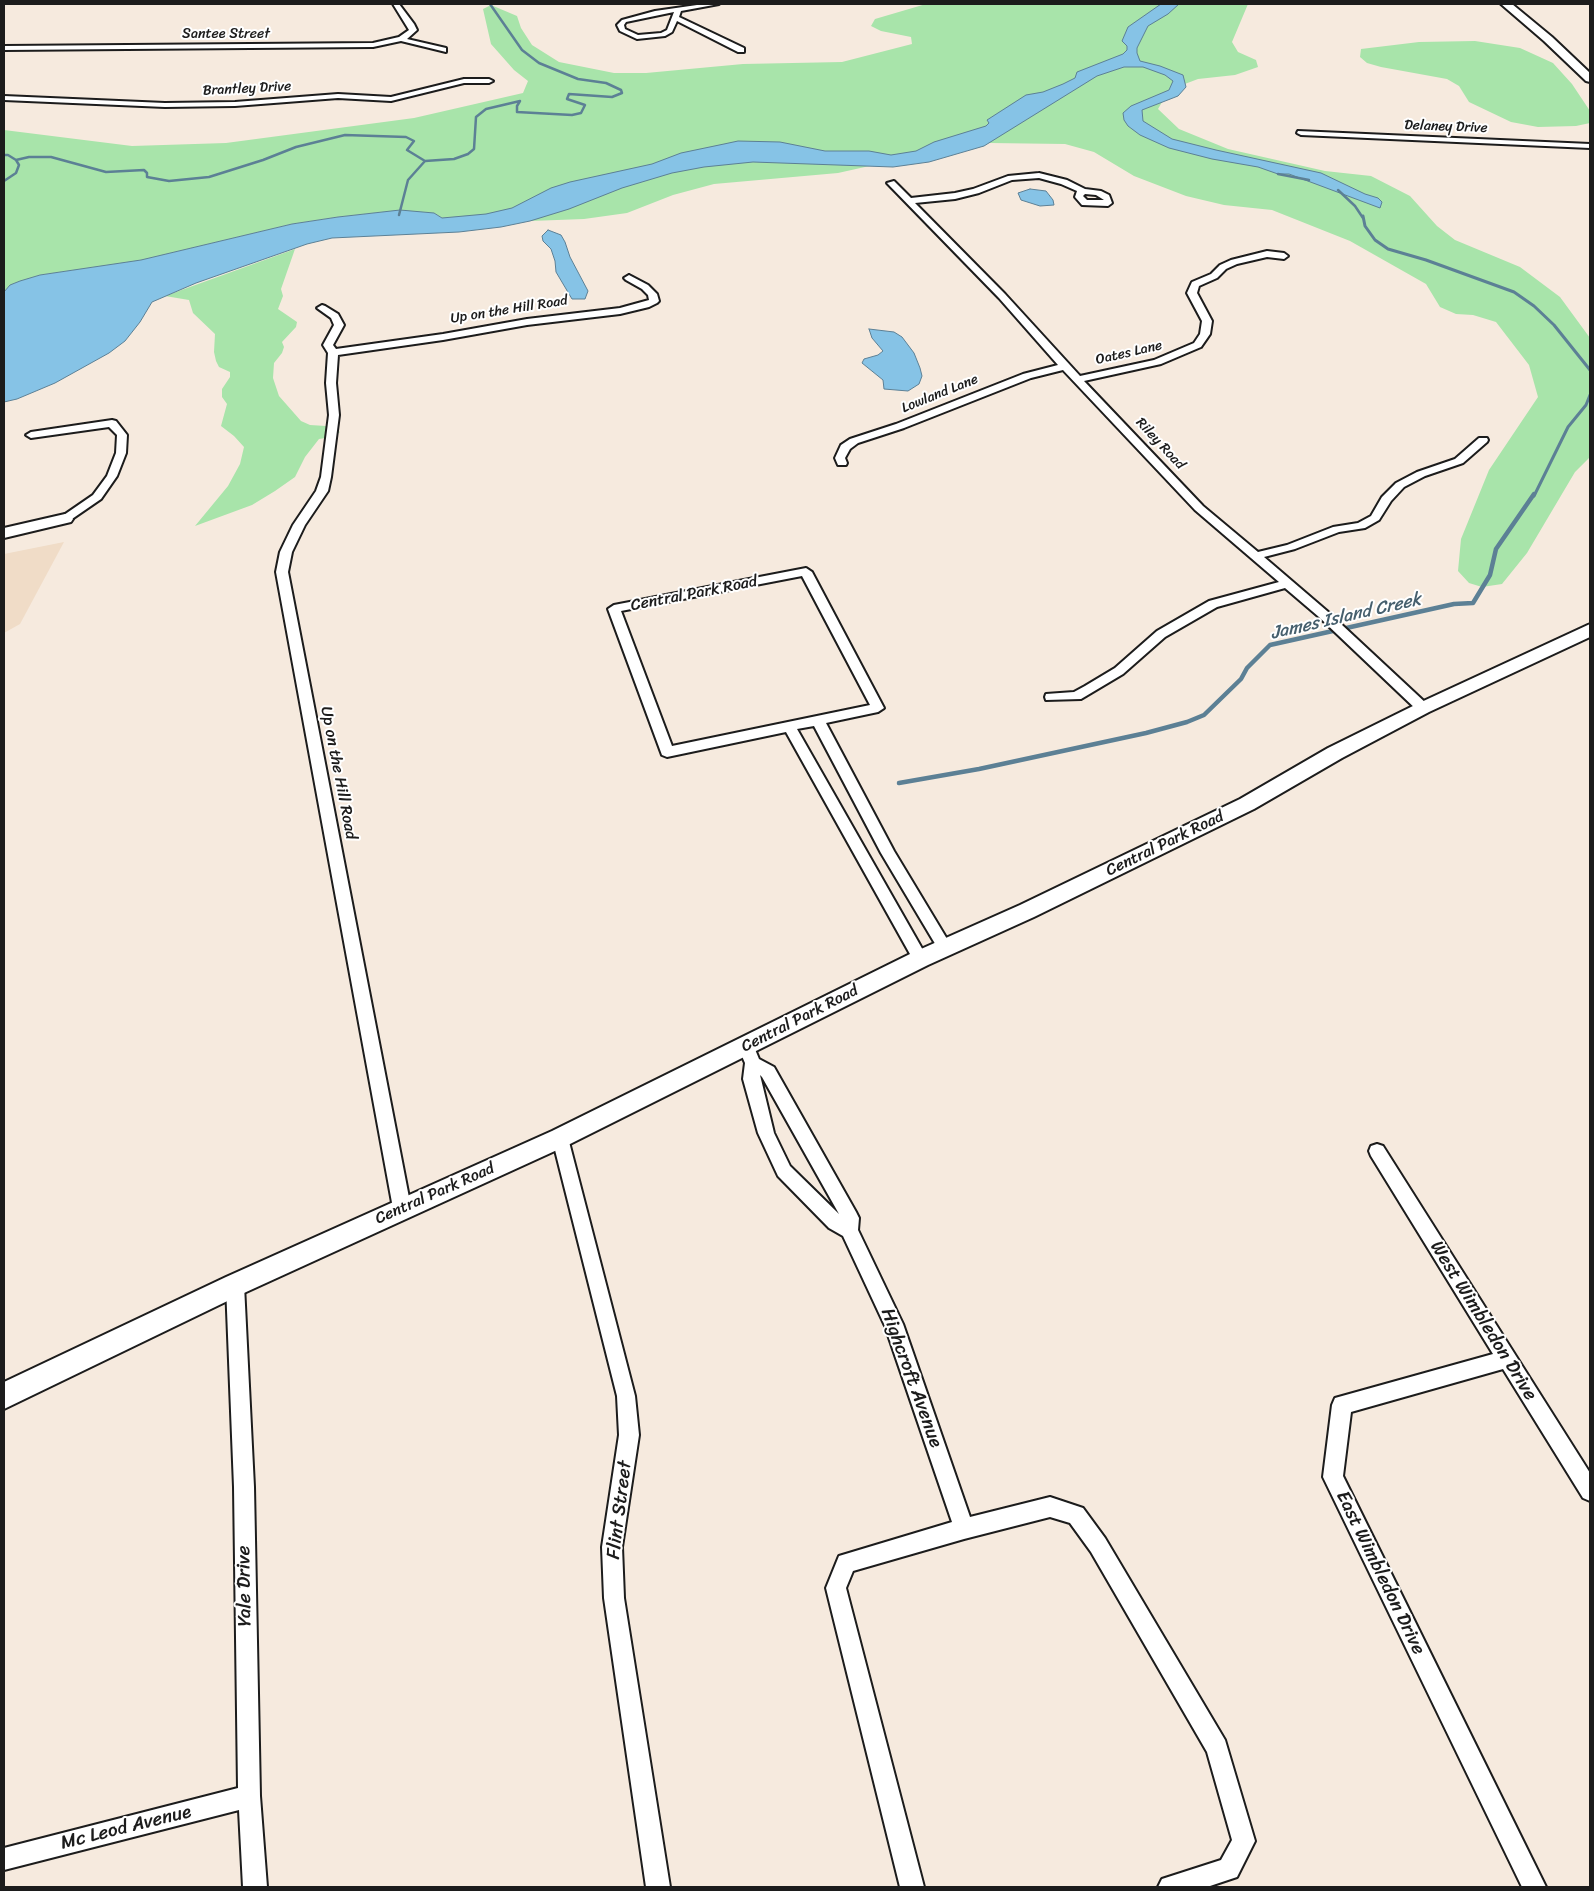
<!DOCTYPE html>
<html>
<head>
<meta charset="utf-8">
<style>
	body { margin:0 }
	#map { position:relative; width:1594px; height:1891px; overflow:hidden; background:#f6eade; font-family:Sriracha,sans-serif }
	canvas { display:block }
	.frame { position:absolute; inset:0; border:5px solid #1c1c1c; pointer-events:none }
</style>
</head>
<body>
<div id="map">
<canvas width="1594" height="1891"></canvas>
<div class="frame"></div>
</div>
<script>
const ctx = document.querySelector('canvas').getContext('2d');
ctx.lineJoin = 'round';
function fill(path, color) { ctx.fillStyle = color; ctx.fill(path, 'evenodd'); }
const shape = rows => new Path2D(rows.map(r => 'M' + r).join(''));
function trace(path, color, width, dash) { ctx.strokeStyle = color; ctx.lineWidth = width; ctx.lineCap = dash ? 'butt' : 'round'; ctx.setLineDash(dash || []); ctx.stroke(path); }
function label(font, color, halo, rows, align = 'center') {
  ctx.font = font + ' Sriracha,sans-serif'; ctx.lineWidth = 4; ctx.setLineDash([]); ctx.textBaseline = 'middle'; ctx.strokeStyle = halo; ctx.fillStyle = color; for (const [text, x, y, turn = 0] of rows) {
    ctx.save(); ctx.translate(x, y); ctx.rotate((+turn || 0) * Math.PI / 180); ctx.textAlign = isNaN(turn) ? turn : align; if (halo) ctx.strokeText(text, 0, 0); ctx.fillText(text, 0, 0); ctx.restore();
  }
}
const built = shape([
	[64,542,20,624,4,633,4,554]
]);
const green = shape([
	[926,4,1248,4,1232,42,1238,52,1256,60,1258,67,1235,75,1198,79,1169,90,1158,109,1179,129,1228,149,1325,171,1371,176,1410,196,1437,226,1455,240,1520,267,1560,297,1590,338,1590,457,1575,472,1527,553,1502,584,1482,587,1469,583,1458,571,1461,539,1489,470,1538,397,1529,365,1496,322,1473,315,1456,314,1440,307,1426,284,1350,241,1272,210,1224,205,1186,196,1134,176,1094,152,1065,144,990,143,950,148,838,173,714,184,673,195,627,213,584,219,530,221,442,218,434,213,383,212,338,217,292,224,138,261,40,275,10,285,4,292,4,130,132,146,226,143,414,118,523,93,528,81,514,70,491,44,483,9,491,5,517,16,521,28,532,45,559,62,614,73,646,73,743,64,842,62,912,44,911,37,881,31,871,26,875,19],
	[1475,41,1520,48,1553,63,1572,84,1590,111,1590,123,1576,126,1538,127,1511,122,1469,102,1459,86,1447,79,1381,67,1367,63,1360,57,1361,49,1419,42],
	[295,249,281,289,283,296,278,309,297,322,296,327,282,342,284,347,282,353,274,363,273,378,279,396,301,421,310,425,326,426,340,432,332,437,319,439,305,457,295,477,275,491,252,505,195,526,228,486,240,464,244,447,234,436,221,426,227,404,222,397,222,389,230,377,230,372,219,367,216,361,214,352,215,334,193,313,189,300,165,296]
]);
const water = shape([
	[1161,4,1179,4,1168,14,1148,26,1137,48,1137,53,1140,61,1160,66,1183,75,1186,87,1178,96,1142,110,1143,121,1172,139,1216,150,1321,173,1365,194,1378,198,1382,202,1380,208,1289,174,1278,174,1258,167,1212,159,1169,148,1140,135,1128,126,1124,120,1123,113,1131,106,1169,90,1173,81,1165,75,1143,67,1124,67,1097,76,984,146,929,162,893,167,753,162,704,167,672,173,622,188,569,209,530,221,501,227,459,232,332,238,307,244,196,283,152,302,140,322,125,341,109,353,55,383,17,399,4,402,4,292,10,285,20,281,40,275,141,260,292,224,338,217,400,210,434,213,442,218,486,214,512,208,551,188,570,182,652,164,681,153,724,144,738,141,780,142,825,151,869,151,891,155,916,151,934,142,986,126,989,123,987,120,1026,95,1043,92,1063,84,1075,78,1077,72,1123,54,1127,50,1127,46,1122,41,1128,27,1161,4],
	[1030,189,1046,191,1053,200,1054,205,1040,206,1021,200,1018,193,1030,189],
	[548,230,561,235,565,242,570,257,588,291,585,299,572,299,556,272,555,261,551,249,543,241,542,236,548,230],
	[869,329,894,332,902,337,914,353,920,368,922,376,919,384,908,391,884,389,883,380,862,363,864,359,878,355,883,351,872,338,869,329]
]);
const streamFar2 = shape([
	[4,155,8,155,16,160,19,165,16,173,4,181],
	[16,160,29,157,51,157,106,172,144,170,147,173,147,177,169,181,209,177,263,160,296,147,345,135,406,137,414,141,407,150,425,161,454,159,468,154,474,149,476,117,486,109,520,101,517,106,517,112,572,115,581,113,585,105,567,99,569,94,612,97,622,93,621,90,606,83,578,79,539,63,522,50,490,4],
	[1278,174,1309,180],
	[1338,190,1355,206,1363,218],
	[399,215,408,180,425,161]
]);
const streamFar1 = shape([
	[1363,216,1365,226,1375,240,1388,249,1426,260,1514,292,1534,306,1554,325,1590,370],
	[1534,496,1568,427,1586,405,1590,395]
]);
const stream = shape([
	[899,783,979,769,1146,733,1187,722,1204,715,1241,679,1247,668,1270,645,1454,604,1473,603,1490,575,1496,549,1534,494]
]);
const street = shape([
	[393,4,399,4,414,24,417,30,407,39,446,48,446,52,401,41,373,47,4,50,4,46,373,43,399,37,409,30,393,4],
	[704,4,719,4,681,11,679,17,744,48,744,52,738,52,677,21,672,32,665,36,637,39,620,31,617,25,622,20,655,11,704,4],
	[674,12,667,30,661,33,638,35,625,29,624,25,626,22,674,12],
	[464,79,489,79,493,81,489,83,464,83,391,101,338,98,235,106,165,107,4,100,4,96,165,103,235,102,338,94,391,97,464,79],
	[1298,131,1590,144,1590,148,1301,135,1297,133,1298,131],
	[1039,173,1067,180,1085,189,1101,191,1109,195,1112,203,1108,206,1082,205,1075,197,1077,191,1061,184,1039,178,1012,180,979,193,955,199,915,203,1005,294,1080,376,1154,360,1194,343,1200,334,1202,321,1187,293,1192,282,1211,274,1220,265,1231,260,1267,251,1284,253,1288,256,1284,259,1267,257,1237,264,1226,269,1217,278,1199,286,1197,293,1212,321,1210,334,1201,347,1161,364,1084,381,1203,506,1258,552,1287,545,1333,527,1358,523,1371,516,1382,497,1396,483,1417,472,1455,459,1479,438,1487,438,1488,440,1487,442,1463,463,1425,476,1404,487,1391,501,1379,520,1365,528,1339,532,1295,549,1264,557,1327,611,1428,705,1429,708,1428,711,1418,711,1319,617,1285,588,1217,607,1165,637,1123,674,1081,699,1046,700,1045,697,1046,694,1074,692,1085,686,1115,668,1157,631,1209,601,1279,582,1195,510,1063,370,1031,378,904,428,858,443,850,449,845,458,847,463,846,465,838,465,835,458,841,445,850,439,896,424,1023,374,1058,365,999,298,887,183,894,181,911,198,955,193,973,189,1008,176,1039,173],
	[1085,194,1096,195,1104,200,1087,200,1083,196,1085,194],
	[629,275,648,285,657,294,659,301,657,303,649,307,620,314,527,325,443,340,338,355,336,383,339,415,331,477,328,491,305,525,292,552,288,572,411,1208,408,1213,402,1216,396,1213,393,1208,276,572,280,552,293,525,316,491,321,477,329,415,326,383,328,353,323,345,334,325,331,318,317,308,322,305,325,306,338,314,344,325,333,345,336,349,443,334,527,319,620,308,649,300,648,295,642,289,626,280,624,278,629,275],
	[112,420,116,421,127,435,126,453,117,476,101,499,69,521,61,521,59,519,61,517,93,495,107,476,116,453,117,435,109,427,31,438,26,435,31,432,112,420],
	[806,568,812,572,884,708,878,712,826,723,894,851,950,944,953,948,950,952,945,954,940,952,881,853,814,726,797,729,928,959,925,963,920,965,915,963,786,732,667,757,662,755,608,609,614,605,806,568],
	[802,576,870,705,672,746,621,611,802,576],
	[746,1040,752,1042,759,1059,774,1067,856,1212,859,1218,858,1230,903,1324,970,1517,1050,1497,1083,1508,1105,1538,1225,1740,1255,1841,1237,1877,1207,1887,1158,1887,1162,1879,1221,1860,1232,1840,1207,1752,1091,1552,1070,1523,1050,1517,964,1539,853,1571,846,1588,924,1887,900,1887,826,1588,839,1556,952,1522,885,1326,843,1236,829,1228,778,1176,758,1133,743,1079,745,1063,738,1047,740,1042,746,1040],
	[760,1075,762,1077,839,1214,790,1166,774,1133,760,1075],
	[560,1131,566,1133,568,1138,635,1396,639,1435,622,1547,624,1598,670,1887,646,1887,604,1598,602,1547,619,1435,617,1396,552,1138,554,1133,560,1131],
	[1377,1144,1383,1146,1590,1473,1590,1501,1583,1498,1503,1369,1351,1412,1343,1476,1546,1887,1522,1887,1323,1477,1332,1405,1335,1398,1493,1354,1371,1156,1369,1151,1371,1146,1377,1144],
	[235,1277,241,1279,244,1285,254,1487,260,1796,267,1887,243,1887,239,1810,4,1870,4,1848,238,1788,234,1487,226,1285,229,1279,235,1277]
]);
const secondary = shape([
	[1501,4,1512,4,1552,37,1590,73,1590,82,1586,81,1544,41,1501,4],
	[65,514,71,516,73,519,71,522,4,538,4,528,65,514],
	[1590,624,1590,637,1429,712,1342,758,1254,809,1034,917,928,965,568,1145,244,1293,4,1409,4,1382,226,1277,552,1131,912,953,1020,905,1240,799,1328,748,1417,704,1590,624]
]);
const farStreetnames = [
	["Santee Street",226,34],
	["Brantley Drive",247,89,-3],
	["Delaney Drive",1446,127,2],
	["Up on the Hill Road",509,310,-9],
	["Oates Lane",1129,353,-13],
	["Lowland Lane",940,394,-22],
	["Riley Road",1160,444,47]
];
const streetNames = [
	["Central Park Road",694,594,-11],
	["Up on the Hill Road",338,773,79],
	["Central Park Road",1165,844,-26],
	["Central Park Road",800,1019,-27],
	["Central Park Road",435,1194,-24]
];
const waterNames = [
	["James Island Creek",1346,617,-13]
];
const nearStreetnames = [
	["West Wimbledon Drive",1483,1321,58],
	["Highcroft Avenue",911,1378,70],
	["Flint Street",620,1510,-83],
	["East Wimbledon Drive",1380,1573,64],
	["Yale Drive",245,1586,-91],
	["Mc Leod Avenue",126,1828,-14]
];
fill(built, '#f0dcc7');
fill(green, '#a8e4aa');
fill(water, '#86c3e6');
trace(water, '#5c8095', 1);
trace(streamFar2, '#5c8095', 2.5);
trace(streamFar1, '#5c8095', 3);
trace(stream, '#5c8095', 4.5);
trace(street, '#1c1c1c', 4);
trace(secondary, '#1c1c1c', 4);
fill(street, '#fff');
fill(secondary, '#fff');
label('14px', '#1c1c1c', '#fff', farStreetnames);
label('16px', '#1c1c1c', '#fff', streetNames);
label('italic 18px', '#465f6d', '#fff', waterNames);
label('19px', '#1c1c1c', '#fff', nearStreetnames);
</script>
</body>
</html>
